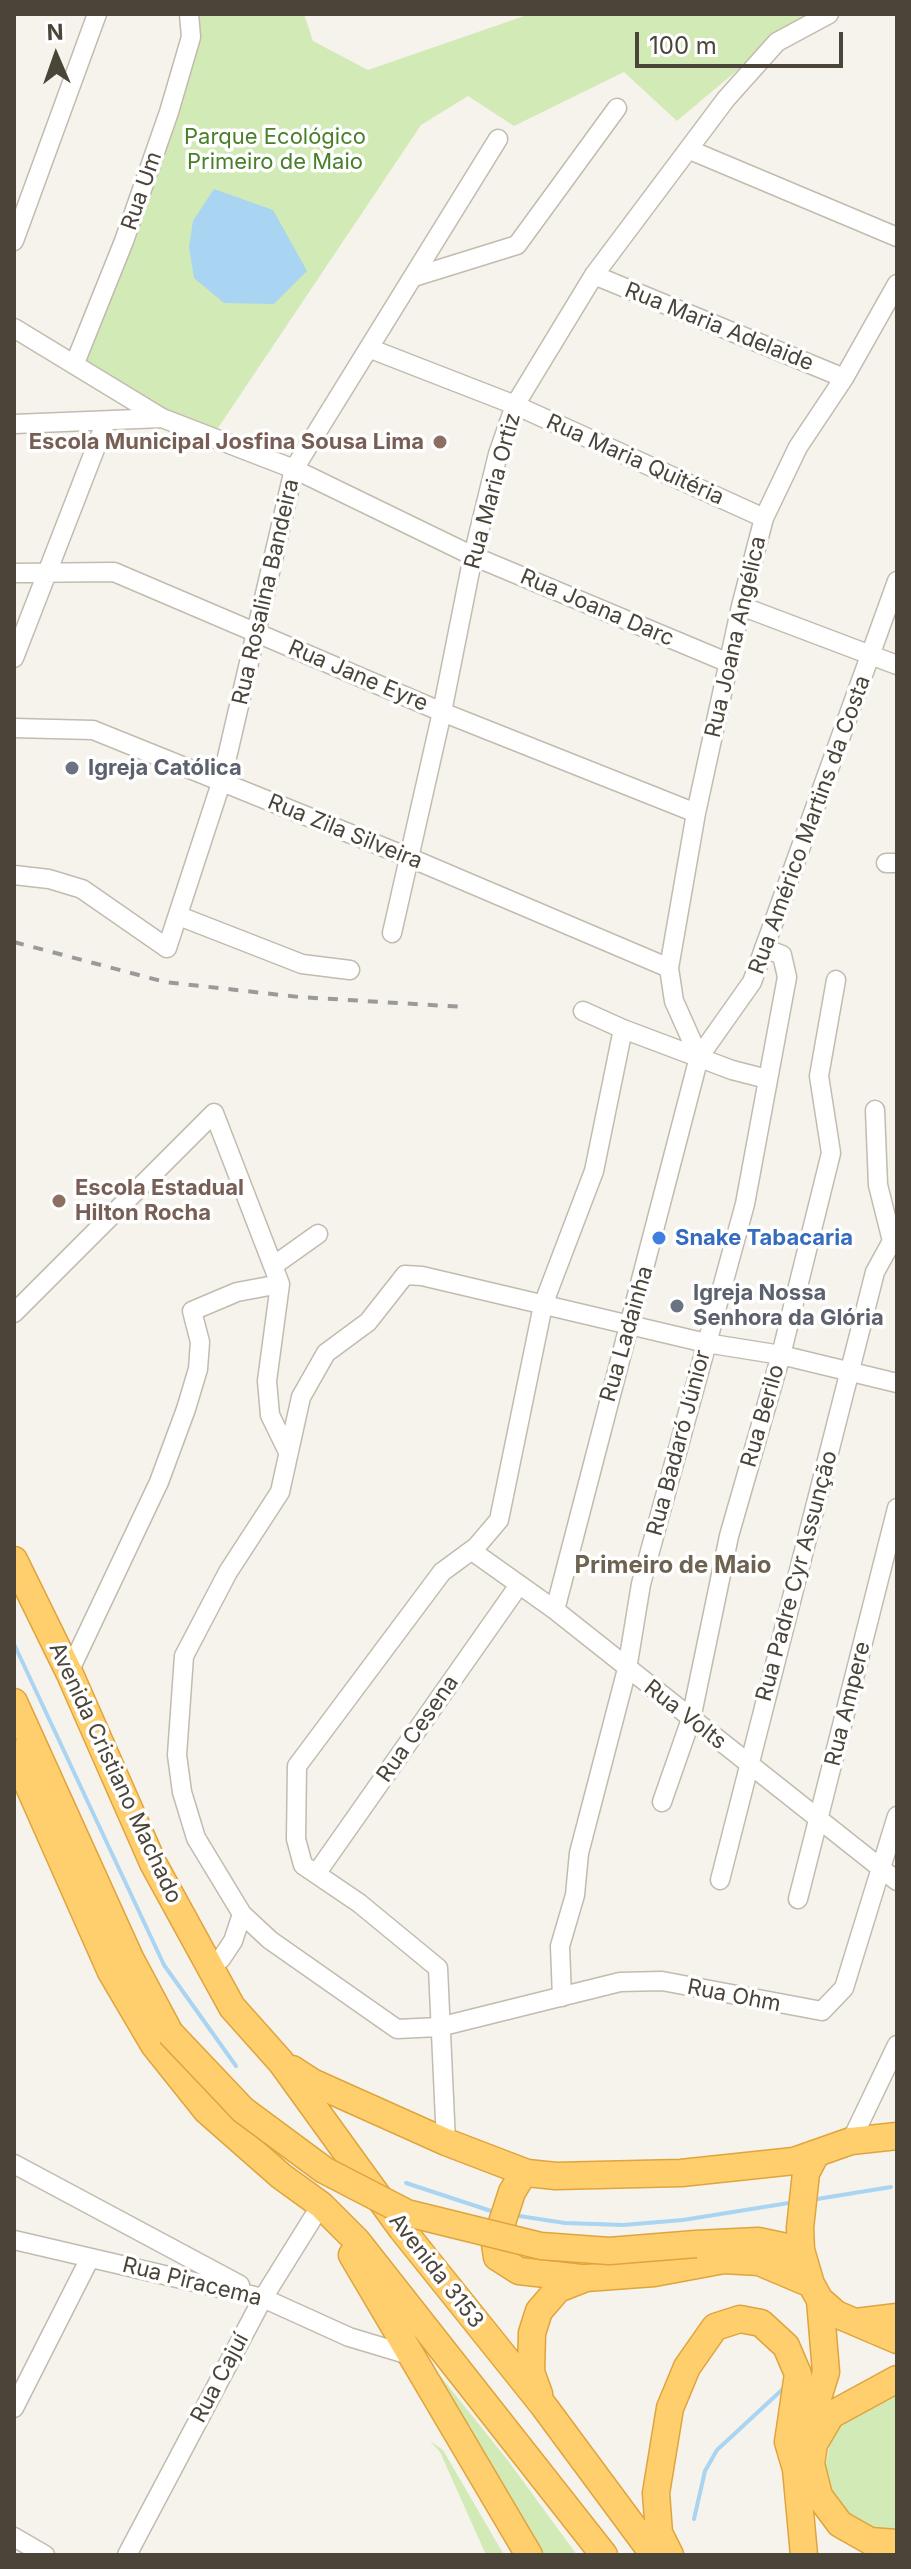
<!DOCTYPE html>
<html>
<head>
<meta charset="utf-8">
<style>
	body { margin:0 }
	#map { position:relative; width:911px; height:2569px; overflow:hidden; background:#f6f3ec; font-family:Inter,sans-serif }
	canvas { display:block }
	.frame { position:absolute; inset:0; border:16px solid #4b4439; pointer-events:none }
	.north { position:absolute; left:16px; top:16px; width:80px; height:80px; -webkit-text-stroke:6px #fff; paint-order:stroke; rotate:358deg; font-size:22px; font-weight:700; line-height:32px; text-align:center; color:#4b4439 }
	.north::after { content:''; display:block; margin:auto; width:28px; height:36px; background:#4b4439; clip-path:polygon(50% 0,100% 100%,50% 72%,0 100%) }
	.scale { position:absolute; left:635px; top:32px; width:208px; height:36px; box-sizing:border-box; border:4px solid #4b4439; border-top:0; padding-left:10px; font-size:24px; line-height:28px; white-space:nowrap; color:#4b4439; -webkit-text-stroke:6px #fff; paint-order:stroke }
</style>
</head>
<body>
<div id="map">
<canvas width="911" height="2569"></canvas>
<div class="frame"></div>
<div class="north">N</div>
<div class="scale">100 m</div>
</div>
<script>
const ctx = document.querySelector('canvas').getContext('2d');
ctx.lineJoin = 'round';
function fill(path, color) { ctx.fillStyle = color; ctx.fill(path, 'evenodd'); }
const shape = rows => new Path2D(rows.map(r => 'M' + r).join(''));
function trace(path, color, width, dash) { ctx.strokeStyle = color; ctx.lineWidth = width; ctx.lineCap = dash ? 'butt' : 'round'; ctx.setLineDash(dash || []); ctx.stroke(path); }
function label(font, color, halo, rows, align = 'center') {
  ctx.font = font + ' Inter,sans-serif'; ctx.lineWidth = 7; ctx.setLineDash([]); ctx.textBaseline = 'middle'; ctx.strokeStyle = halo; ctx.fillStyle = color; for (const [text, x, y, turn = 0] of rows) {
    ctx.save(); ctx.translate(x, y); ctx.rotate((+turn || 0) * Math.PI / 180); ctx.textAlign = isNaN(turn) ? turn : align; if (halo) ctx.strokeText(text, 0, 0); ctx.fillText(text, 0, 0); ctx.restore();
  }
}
const green = shape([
	[194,14,304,14,313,41,368,70,530,14,817,14,792,24,677,121,624,72,514,126,468,96,421,125,216,431,163,409,81,358],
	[430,2363,509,2462,577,2555,543,2555,490,2474],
	[897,2389,897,2528,880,2531,853,2521,832,2496,825,2469,830,2444,846,2415],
	[430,2441,443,2450,504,2555,486,2555,440,2452]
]);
const water = shape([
	[214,189,273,210,307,271,274,304,224,303,194,278,189,247,193,221]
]);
const stream = shape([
	[14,1644,164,1965,236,2066],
	[406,2183,491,2211],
	[811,2200,891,2187],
	[519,2216,565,2223,623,2225,683,2220,795,2202],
	[694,2519,705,2471,717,2450,785,2387]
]);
const minor = shape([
	[690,150,897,237],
	[14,241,97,14],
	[594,275,844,378],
	[414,277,517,245,617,108],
	[14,328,162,418],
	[371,349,515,405,764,518],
	[75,363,124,241,169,112,191,37,189,14],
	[14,424,162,418,294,469,473,556,729,663],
	[14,573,114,572,442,712,696,813],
	[741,606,897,665],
	[14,658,106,421],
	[14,728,93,730,408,857,669,968],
	[886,863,897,863],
	[14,875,49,879,82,889,167,948,221,783,294,469,498,139],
	[179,916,302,964,350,970],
	[392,933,442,712,473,556,498,454,515,405,594,275,726,99,777,42,829,14],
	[623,1029,732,1070,767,1079],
	[699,1057,674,1001,669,968,696,813,741,606,764,518,798,447,844,378,897,284],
	[273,1266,318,1234],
	[14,1313,214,1113,280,1284,267,1381,270,1415,288,1452],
	[897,1383,781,1355,706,1343,422,1276,405,1275,368,1322,326,1353,301,1397,280,1492,228,1572,184,1656,177,1755,182,1792,196,1838,242,1914,270,1940,397,2029,439,2027,620,1982,662,1981,822,2011,844,1988,897,1816],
	[472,1551,555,1610,897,1881],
	[555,1610,699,1057,752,982,897,581],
	[69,1672,159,1482,186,1409,198,1369,200,1342,192,1311,237,1292,280,1284],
	[662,1802,691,1719,729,1536,781,1355,831,1153,819,1076,836,980],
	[316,1874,519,1585],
	[720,1880,875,1272,892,1241,878,1185,875,1110],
	[798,1899,897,1508],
	[210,1965,221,1959,233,1941,242,1914],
	[562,1997,560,1946,575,1895,579,1853,627,1669,641,1584,745,1204,787,977,782,955,764,948],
	[851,2141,897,2045],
	[446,2142,438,1968,359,1903,303,1865,296,1839,297,1766,442,1572,476,1547,499,1520,543,1305,594,1171,623,1029,583,1011],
	[14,2164,240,2285],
	[14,2240,263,2298,349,2337,409,2355],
	[14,2408,90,2258],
	[14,2537,45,2555],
	[127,2555,263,2298,321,2205]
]);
const highway = shape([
	[14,1560,69,1672,153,1863,232,2007,281,2062,401,2228,543,2405,654,2555],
	[14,1702,130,1958,170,2033],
	[14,1753,111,1972,154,2045,206,2110,281,2176,321,2205,357,2241,604,2555],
	[292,2069,312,2082,446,2142,527,2173,556,2176,681,2173,794,2161,851,2141,897,2136],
	[816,2154,806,2173,800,2228,801,2250,811,2284,820,2300,836,2314,897,2340],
	[524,2172,512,2192,495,2244,497,2257,519,2271,581,2278],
	[696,2244,758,2241,801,2250],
	[352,2255,529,2555],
	[856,2322,897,2317],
	[897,2379,831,2415,814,2444,811,2464,819,2496,840,2524,870,2541,897,2543],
	[539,2394,531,2372,532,2333,539,2311,558,2289,586,2278,654,2273,724,2260,759,2262,811,2284],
	[670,2555,659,2533,656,2493,670,2408,687,2367,715,2327,740,2319,761,2323,786,2346,798,2374,788,2442,796,2469],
	[804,2555,796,2469,826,2372,820,2300]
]);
const rail = shape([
	[14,942,165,982,299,997,464,1007]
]);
const highwayBridge = shape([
	[170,2033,243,2110,324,2170,407,2213,541,2246,609,2251,696,2244]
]);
const markers = [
	[440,442,8,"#8d6e63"],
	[72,768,8,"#6b7280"],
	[59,1201,8,"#8d6e63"],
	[659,1238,8,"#3f7fe0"],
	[677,1306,8,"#6b7280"]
];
const parkNames = [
	["Parque Ecológico",275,137],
	["Primeiro de Maio",275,162]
];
const streetNames = [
	["Rua Um",142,191,-71],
	["Rua Maria Adelaide",719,327,22],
	["Rua Maria Quitéria",635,460,24],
	["Rua Maria Ortiz",493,491,-75],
	["Rua Rosalina Bandeira",266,592,-77],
	["Rua Joana Darc",597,608,23],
	["Rua Joana Angélica",736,637,-77],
	["Rua Jane Eyre",358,676,23],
	["Rua Américo Martins da Costa",810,825,-70],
	["Rua Zila Silveira",345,832,22],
	["Rua Ladainha",627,1334,-74],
	["Rua Berilo",763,1416,-74],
	["Rua Badaró Júnior",679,1443,-75],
	["Rua Padre Cyr Assunção",797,1576,-75],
	["Rua Ampere",848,1704,-76],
	["Rua Volts",685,1715,38],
	["Rua Cesena",418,1729,-55],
	["Avenida Cristiano Machado",115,1773,65],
	["Rua Ohm",734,1996,11],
	["Avenida 3153",436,2271,52],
	["Rua Piracema",192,2282,14],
	["Rua Cajuí",220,2378,-62]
];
const educationNames = [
	["Escola Municipal Josfina Sousa Lima",424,442],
	["Escola Estadual",75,1188,"left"],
	["Hilton Rocha",75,1213,"left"]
];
const worshipNames = [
	["Igreja Católica",88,768],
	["Igreja Nossa",693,1293],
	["Senhora da Glória",693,1318]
];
const shopNames = [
	["Snake Tabacaria",675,1238]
];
const neighbourhoodNames = [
	["Primeiro de Maio",673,1566]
];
fill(green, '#d2eab5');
fill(water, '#a9d4f2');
trace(stream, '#a9d4f2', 4);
trace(minor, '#c2bbae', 21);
trace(highway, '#e0a43c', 29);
trace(minor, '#fff', 18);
trace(highway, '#ffcf6e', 26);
trace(rail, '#9a9a9a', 4, [10, 10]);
trace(highwayBridge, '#e0a43c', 29, []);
trace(highwayBridge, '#ffcf6e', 26);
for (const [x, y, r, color] of markers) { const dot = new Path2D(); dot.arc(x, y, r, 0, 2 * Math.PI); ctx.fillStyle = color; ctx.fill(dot); trace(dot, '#fff', 3); }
label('22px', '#4a7f2a', '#fff', parkNames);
label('22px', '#4b4439', '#fff', streetNames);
label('bold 22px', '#785e54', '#fff', educationNames, 'right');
label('bold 22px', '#5b616d', '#fff', worshipNames, 'left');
label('bold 22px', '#366cbe', '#fff', shopNames, 'left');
label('bold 24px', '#6e6250', '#fff', neighbourhoodNames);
</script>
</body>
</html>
